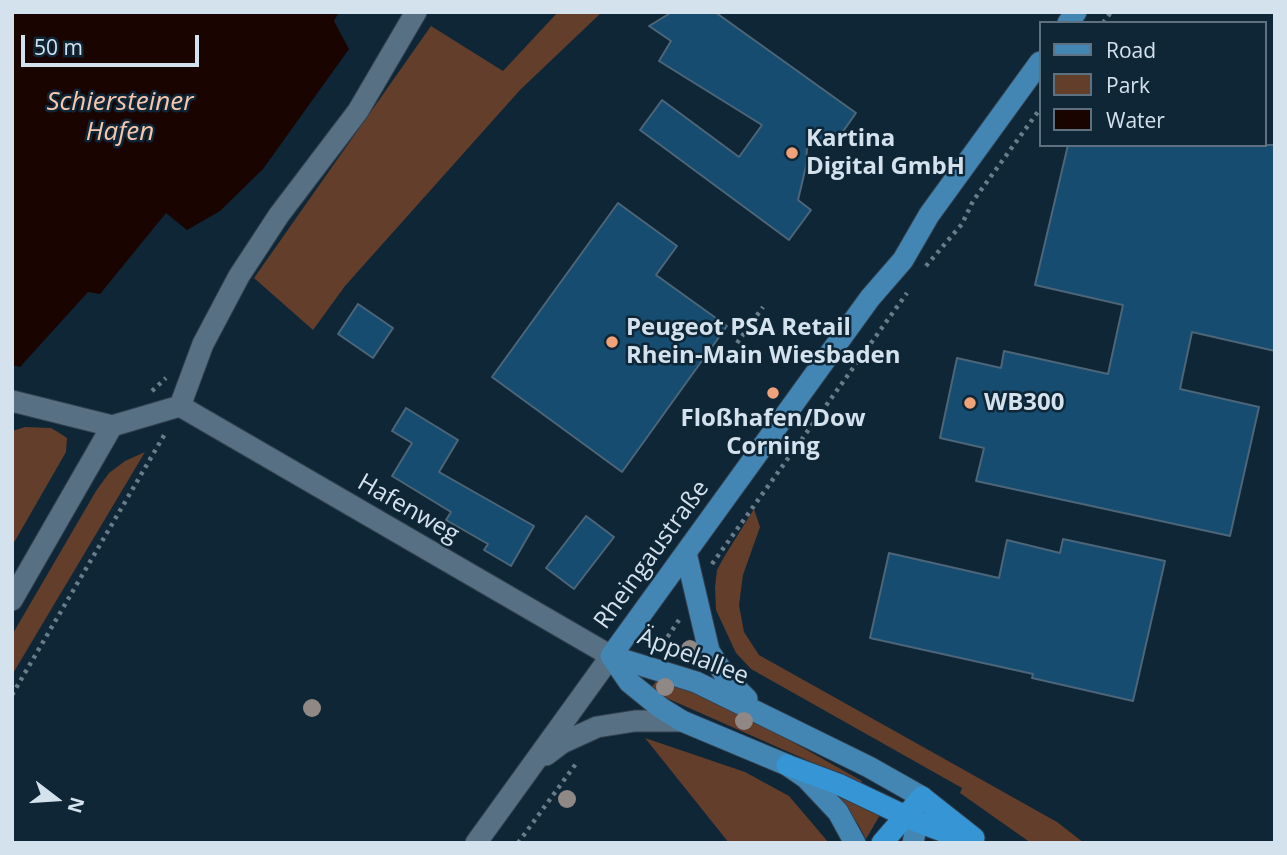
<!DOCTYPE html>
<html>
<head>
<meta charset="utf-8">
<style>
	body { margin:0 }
	#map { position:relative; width:1287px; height:855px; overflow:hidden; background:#0e2636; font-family:"Open Sans",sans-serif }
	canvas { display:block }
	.frame { position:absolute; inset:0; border:14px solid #d4e2ee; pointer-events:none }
	.legend { position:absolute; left:1039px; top:21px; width:228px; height:126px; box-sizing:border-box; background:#0e2636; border:2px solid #5d7180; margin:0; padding:9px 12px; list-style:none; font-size:21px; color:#d4e2ee }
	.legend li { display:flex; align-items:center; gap:14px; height:35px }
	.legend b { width:35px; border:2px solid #5d7180 }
	.north { position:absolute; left:21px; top:764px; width:70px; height:70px; -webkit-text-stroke:5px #0e2636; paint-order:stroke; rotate:107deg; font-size:19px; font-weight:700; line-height:28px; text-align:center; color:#d4e2ee }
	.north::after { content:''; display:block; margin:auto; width:24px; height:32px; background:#d4e2ee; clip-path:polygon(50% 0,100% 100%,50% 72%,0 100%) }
	.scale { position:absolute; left:21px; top:35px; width:178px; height:32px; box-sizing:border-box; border:4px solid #d4e2ee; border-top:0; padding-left:9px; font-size:21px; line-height:24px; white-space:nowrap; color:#d4e2ee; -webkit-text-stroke:5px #0e2636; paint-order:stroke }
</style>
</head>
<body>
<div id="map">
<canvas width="1287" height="855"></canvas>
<div class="frame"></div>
<ul class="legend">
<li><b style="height:9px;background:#4386b4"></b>Road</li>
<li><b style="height:19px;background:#633e2b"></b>Park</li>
<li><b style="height:19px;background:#1a0400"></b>Water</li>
</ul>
<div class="north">N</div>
<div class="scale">50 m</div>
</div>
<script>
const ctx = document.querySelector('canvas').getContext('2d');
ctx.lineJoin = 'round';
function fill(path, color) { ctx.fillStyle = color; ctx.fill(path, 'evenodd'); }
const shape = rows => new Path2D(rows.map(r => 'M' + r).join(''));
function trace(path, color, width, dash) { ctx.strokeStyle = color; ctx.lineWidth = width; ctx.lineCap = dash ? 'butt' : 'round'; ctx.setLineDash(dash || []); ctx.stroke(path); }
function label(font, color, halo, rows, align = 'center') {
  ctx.font = font + ' "Open Sans",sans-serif'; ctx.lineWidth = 5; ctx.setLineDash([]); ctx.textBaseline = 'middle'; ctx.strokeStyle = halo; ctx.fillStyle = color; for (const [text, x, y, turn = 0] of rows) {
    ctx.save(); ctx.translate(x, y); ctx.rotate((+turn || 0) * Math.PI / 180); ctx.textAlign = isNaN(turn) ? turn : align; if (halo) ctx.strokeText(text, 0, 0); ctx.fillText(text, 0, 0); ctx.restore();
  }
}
const green = shape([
	[558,12,602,12,520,90,345,286,313,330,254,278,431,26,503,71],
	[25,427,51,428,61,434,67,438,66,452,12,546,12,431],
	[145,452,12,675,12,635,96,491,109,473,125,461],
	[754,509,760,527,743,575,739,605,744,632,759,655,1057,822,1084,843,1031,843,960,793,962,788,751,669,736,653,716,610,715,587,717,570,724,557],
	[690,639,707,671,675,657],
	[662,674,734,709,862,781,861,784,662,696,650,689],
	[645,738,745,772,789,796,829,843,729,843],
	[836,793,880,815,866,839,858,824]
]);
const water = shape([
	[12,12,339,12,334,21,349,49,263,169,220,211,187,230,166,213,100,294,88,292,20,367,12,365]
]);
const building = shape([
	[672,12,715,12,856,113,832,147,808,130,806,166,798,200,811,210,789,240,640,130,662,100,739,157,762,125,659,61,671,41,649,26,672,12],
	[1068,145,1275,145,1275,351,1192,332,1180,389,1259,407,1230,536,976,481,984,448,940,438,957,358,1001,368,1004,351,1108,374,1123,305,1035,285,1068,145],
	[618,203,677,246,656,275,727,326,622,472,492,377,618,203],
	[358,304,393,328,373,358,338,334,358,304],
	[406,408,458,440,439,472,534,526,511,566,484,550,488,544,446,520,451,512,392,476,412,443,392,431,406,408],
	[586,516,614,537,574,589,546,568,586,516],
	[1063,539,1165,561,1133,701,1032,678,1033,674,870,638,889,553,999,578,1007,540,1060,553,1063,539]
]);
const path = shape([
	[1103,23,1111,12],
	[926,266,962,224,973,201,1040,109],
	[737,343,763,307],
	[152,391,166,378],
	[712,564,907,293],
	[658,651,679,620],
	[12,695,166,432],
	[518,843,578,761]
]);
const minor = shape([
	[12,401,112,426,180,406,611,656,476,843],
	[180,406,203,344,239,276,279,215,358,111,416,12],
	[12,600,112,426],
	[546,755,562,743,597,727,635,721,682,721]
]);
const major = shape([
	[1068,23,1076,12],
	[686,553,709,651,728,680,747,699],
	[611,656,870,298,903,260,929,215,1040,62],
	[611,656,696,682,869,767,922,797,913,843],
	[611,656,629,682,661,708,682,721,787,765,806,778,838,812,855,843]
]);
const highway = shape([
	[787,765,838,784,918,822,974,843],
	[882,843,922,797,974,838]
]);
const trees = [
	[690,649],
	[665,687],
	[312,708],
	[744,721],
	[567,799]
];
const markers = [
	[792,153,7,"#f0a279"],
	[612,342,7,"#f0a279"],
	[773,393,7,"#f0a279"],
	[970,403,7,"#f0a279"]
];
const poiNames = [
	["Kartina",806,139],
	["Digital GmbH",806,167],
	["Peugeot PSA Retail",626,328],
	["Rhein-Main Wiesbaden",626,356],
	["WB300",984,403],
	["Floßhafen/Dow",773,419,"center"],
	["Corning",773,447,"center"]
];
const streetNames = [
	["Hafenweg",408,509,30],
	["Rheingaustraße",652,555,-54],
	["Äppelallee",693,657,21]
];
const waterNames = [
	["Schiersteiner",120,103],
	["Hafen",120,133]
];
fill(green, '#633e2b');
fill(water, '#1a0400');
fill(building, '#164c70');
trace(building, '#4c6578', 2);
trace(minor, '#33414f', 23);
trace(major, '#33414f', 23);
trace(highway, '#33414f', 23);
trace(path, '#687c8a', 4.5, [3.5, 5]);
trace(minor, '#577084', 21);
trace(major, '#4386b4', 21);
trace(highway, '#3695d4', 21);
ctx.fillStyle = '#908885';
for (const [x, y] of trees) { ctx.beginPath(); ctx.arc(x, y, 9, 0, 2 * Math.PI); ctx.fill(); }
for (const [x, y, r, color] of markers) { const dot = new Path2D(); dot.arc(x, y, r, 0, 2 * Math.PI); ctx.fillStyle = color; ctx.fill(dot); trace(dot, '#0e2636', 2.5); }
label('bold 24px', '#d4e2ee', '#0e2636', poiNames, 'left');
label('24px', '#d4e2ee', '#0e2636', streetNames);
label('italic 26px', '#f8c6ac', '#0e2636', waterNames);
</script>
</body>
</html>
